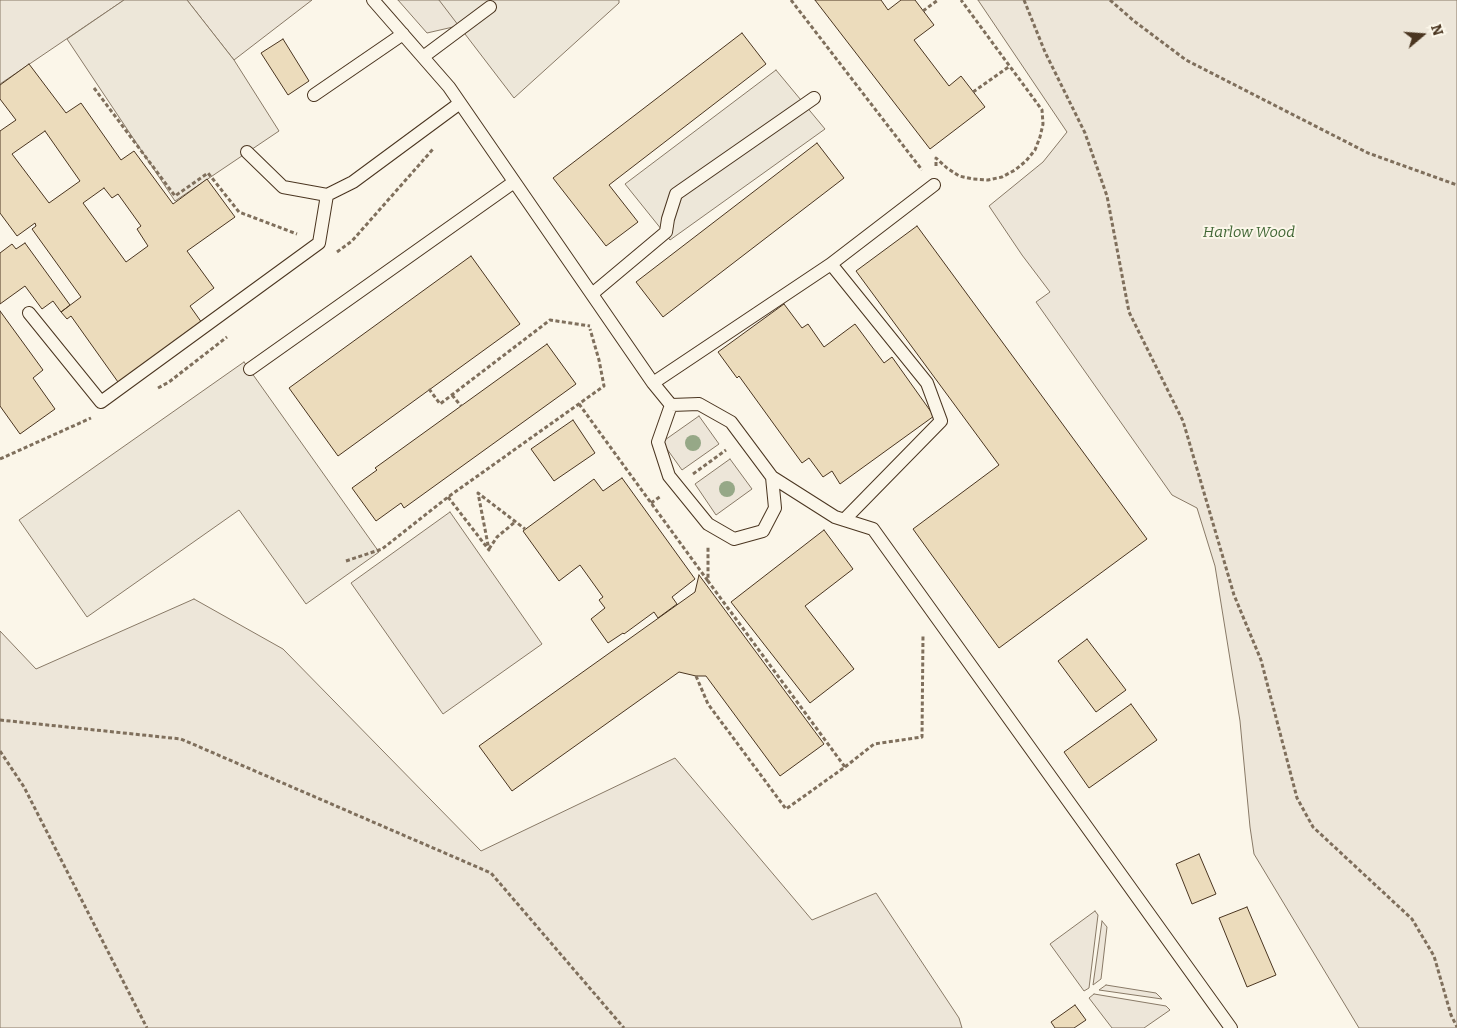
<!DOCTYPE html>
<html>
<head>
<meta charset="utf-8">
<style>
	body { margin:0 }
	#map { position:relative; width:1457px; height:1028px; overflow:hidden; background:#fbf6e9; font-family:Bitter,serif }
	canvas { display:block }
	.north { position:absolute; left:1397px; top:10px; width:50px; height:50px; -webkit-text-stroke:4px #fbf6e9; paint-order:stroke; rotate:72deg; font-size:14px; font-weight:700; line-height:20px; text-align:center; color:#4a3520 }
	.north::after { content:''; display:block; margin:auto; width:18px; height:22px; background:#4a3520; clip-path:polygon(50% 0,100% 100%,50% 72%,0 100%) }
</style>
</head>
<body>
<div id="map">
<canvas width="1457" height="1028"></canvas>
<div class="north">N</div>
</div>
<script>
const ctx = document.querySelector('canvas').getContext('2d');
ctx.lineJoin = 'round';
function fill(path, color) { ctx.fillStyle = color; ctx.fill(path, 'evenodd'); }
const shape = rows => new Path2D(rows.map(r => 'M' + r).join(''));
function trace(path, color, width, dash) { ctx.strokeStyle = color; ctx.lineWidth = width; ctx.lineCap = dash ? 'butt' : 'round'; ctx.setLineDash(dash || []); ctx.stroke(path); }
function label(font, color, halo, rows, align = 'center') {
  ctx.font = font + ' Bitter,serif'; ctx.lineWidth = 4; ctx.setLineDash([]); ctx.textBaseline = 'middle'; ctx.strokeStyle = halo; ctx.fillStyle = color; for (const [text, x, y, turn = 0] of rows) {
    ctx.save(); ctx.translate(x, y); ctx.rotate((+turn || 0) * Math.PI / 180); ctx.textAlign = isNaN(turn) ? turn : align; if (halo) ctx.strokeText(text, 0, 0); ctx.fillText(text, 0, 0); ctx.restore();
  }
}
const green = shape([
	[0,0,124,0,0,84,0,0],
	[187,0,312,0,234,60,187,0],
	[398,0,570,0,427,33,398,0],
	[978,0,1457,0,1457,1028,1359,1028,1254,854,1250,827,1240,721,1215,566,1197,508,1172,495,1036,302,1050,292,1022,255,989,206,1043,162,1067,132,978,0],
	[699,416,719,444,682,470,662,442,699,416],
	[730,459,752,489,716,515,695,484,730,459],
	[450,512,542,644,443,714,351,583,450,512],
	[194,599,283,649,481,851,675,758,812,920,876,893,959,1018,962,1028,0,1028,0,631,36,669,194,599],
	[1095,911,1098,915,1089,988,1084,991,1050,944,1095,911],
	[1102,921,1107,927,1101,979,1093,985,1102,921],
	[1106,985,1156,993,1162,999,1099,990,1106,985],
	[1094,994,1166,1006,1170,1010,1144,1028,1112,1028,1089,998,1094,994]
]);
const parking = shape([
	[124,0,187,0,234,60,279,131,175,201,67,39,124,0],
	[439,0,619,0,619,3,514,98,439,0],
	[776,70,825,129,670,240,625,184,776,70],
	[244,362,379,552,306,604,239,510,87,617,19,520,244,362]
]);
const building = shape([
	[815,0,881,0,888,10,901,0,915,0,934,25,914,40,949,86,961,76,985,107,930,149,815,0],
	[742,33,766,64,609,185,638,222,606,246,553,178,742,33],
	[283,39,309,81,288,95,261,53,283,39],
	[29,64,66,113,81,103,121,160,134,151,173,204,207,179,235,217,187,251,214,288,190,306,202,323,118,382,71,316,67,319,61,312,81,297,32,229,36,226,35,223,17,236,0,213,0,131,16,120,0,99,0,85,29,64],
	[45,131,80,181,49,203,12,154,45,131],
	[104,188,112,198,118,194,141,226,137,229,148,246,126,262,83,203,104,188],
	[817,143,844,178,663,317,636,282,817,143],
	[917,226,1147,539,999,648,913,529,999,465,856,271,917,226],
	[25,243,70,305,61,312,53,301,42,309,25,286,0,304,0,253,12,244,16,249,25,243],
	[471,256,520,324,338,456,289,388,471,256],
	[784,304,802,328,808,324,824,347,855,324,884,363,892,357,934,416,840,484,832,471,823,477,809,458,802,463,739,376,737,378,718,352,784,304],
	[0,311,43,370,33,378,55,409,20,434,0,406,0,311],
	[547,344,576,384,404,508,401,503,376,521,352,488,377,470,375,468,547,344],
	[573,420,595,453,554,481,531,449,573,420],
	[622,478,695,579,672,597,677,604,658,618,654,612,624,634,623,633,608,643,591,619,605,608,599,600,603,597,580,565,559,581,523,531,594,479,603,491,622,478],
	[824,530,853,569,805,606,854,669,810,703,731,602,824,530],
	[699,575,824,744,780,776,706,676,696,676,679,672,512,791,479,746,695,592,699,575],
	[1087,639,1126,690,1096,712,1058,661,1087,639],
	[1131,704,1157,740,1089,788,1064,752,1131,704],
	[1199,854,1216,894,1192,904,1176,864,1199,854],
	[1247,907,1276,975,1247,987,1219,918,1247,907],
	[1075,1005,1086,1020,1074,1028,1055,1028,1051,1022,1075,1005]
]);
const path = shape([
	[791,0,922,170],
	[1024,0,1045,52,1085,133,1107,196,1129,312,1183,421,1234,595,1261,660,1297,798,1313,827,1412,919,1434,956,1451,1015,1457,1027],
	[1110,0,1134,21,1186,60,1368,153,1457,185],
	[923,11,938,0],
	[94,88,175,196,208,173,239,212,297,234],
	[973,92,1010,66],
	[936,166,936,158,947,168,959,176,973,179,988,180,1002,177,1015,170,1026,161,1035,150,1040,137,1043,124,1042,110,961,0],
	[337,252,352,241,433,149],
	[158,388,169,382,227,337],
	[429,389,440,404,550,320,590,326],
	[452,395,461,406],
	[579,404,708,581],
	[0,459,91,418],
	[693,474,726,450],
	[448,497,489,550,478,493,525,529],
	[651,503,661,496],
	[489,549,497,537,515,522],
	[346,561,382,549,448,497,604,386,599,360,590,329],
	[696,676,708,704,786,809,845,767,708,581,708,547],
	[0,720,181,739,491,873,624,1028],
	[0,751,24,787,147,1028],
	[845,767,874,744,922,737,923,635]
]);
const service = shape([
	[373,0,449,87,653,383,671,405],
	[423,57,490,7],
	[314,95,403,34],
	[247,152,283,187,327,195,353,182,460,103],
	[831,264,934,185],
	[592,294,666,232,668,219,676,194,814,98],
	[29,313,101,402,319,243,327,195],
	[250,369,514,182],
	[653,383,831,264,927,383,941,421,844,520],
	[699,404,731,422,772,477,775,508,763,531,734,539,708,524,669,476,658,442,671,405,699,404],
	[772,477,835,517,873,529,1231,1028]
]);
const trees = [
	[693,443],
	[727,489]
];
const parkNames = [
	["Harlow Wood",1249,233]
];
fill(green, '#ede6d9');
trace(green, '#887966', 1);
fill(parking, '#ede7d9');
trace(parking, '#887966', 1);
fill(building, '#ecdcbc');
trace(building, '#4a3520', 1);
trace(service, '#4a3520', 14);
trace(path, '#7f6f5c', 3, [4, 2.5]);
trace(service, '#fbf6e9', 12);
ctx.fillStyle = '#96a887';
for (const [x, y] of trees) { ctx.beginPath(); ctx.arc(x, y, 8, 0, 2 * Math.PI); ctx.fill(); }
label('italic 15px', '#436837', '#fbf6e9', parkNames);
</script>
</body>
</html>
